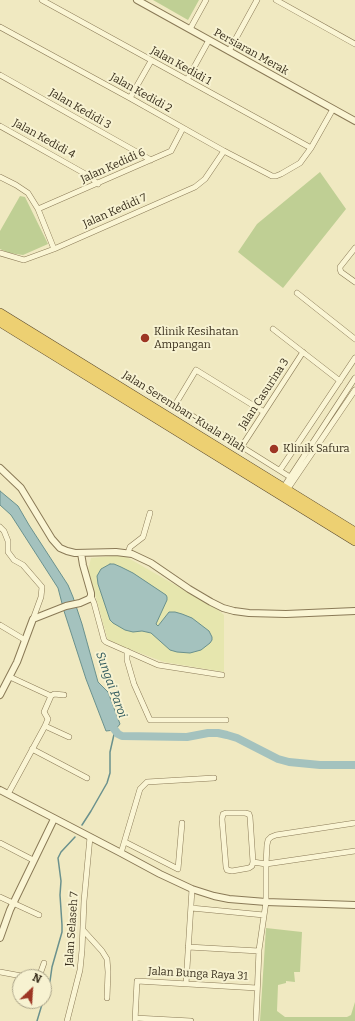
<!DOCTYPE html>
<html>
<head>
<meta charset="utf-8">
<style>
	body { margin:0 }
	#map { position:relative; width:355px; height:1021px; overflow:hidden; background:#f0e9c1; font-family:Bitter,serif }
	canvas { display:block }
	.north { position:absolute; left:12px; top:969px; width:40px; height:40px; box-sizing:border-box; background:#f7f2d1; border:1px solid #aba489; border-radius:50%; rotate:25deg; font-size:11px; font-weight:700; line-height:16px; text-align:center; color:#392f1d }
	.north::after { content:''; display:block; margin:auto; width:14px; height:18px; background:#9d3624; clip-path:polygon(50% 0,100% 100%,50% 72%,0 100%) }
</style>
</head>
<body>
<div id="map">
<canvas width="355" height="1021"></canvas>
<div class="north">N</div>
</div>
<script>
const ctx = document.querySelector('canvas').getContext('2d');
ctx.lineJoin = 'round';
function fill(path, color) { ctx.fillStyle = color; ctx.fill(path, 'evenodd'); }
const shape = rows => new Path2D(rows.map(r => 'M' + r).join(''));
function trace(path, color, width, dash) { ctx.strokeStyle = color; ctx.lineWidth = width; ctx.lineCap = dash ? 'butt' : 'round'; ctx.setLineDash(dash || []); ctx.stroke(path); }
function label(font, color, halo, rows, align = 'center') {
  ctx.font = font + ' Bitter,serif'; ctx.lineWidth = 4; ctx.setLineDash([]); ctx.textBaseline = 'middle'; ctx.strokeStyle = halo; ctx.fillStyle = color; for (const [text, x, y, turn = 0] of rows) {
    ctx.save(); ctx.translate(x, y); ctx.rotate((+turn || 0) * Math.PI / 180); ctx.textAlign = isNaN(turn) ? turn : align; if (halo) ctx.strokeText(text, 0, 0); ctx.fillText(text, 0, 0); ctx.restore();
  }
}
const farmland = shape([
	[123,555,217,609,224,615,224,672,164,662,108,641,88,570,91,558]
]);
const green = shape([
	[153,0,199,0,188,20],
	[320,172,346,209,283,288,238,252,257,224],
	[20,196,25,197,48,244,23,255,9,253,0,249,0,231],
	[266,928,302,932,300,972,294,972,295,982,286,981,286,983,278,985,277,1011,285,1017,347,1017,351,1015,355,1002,355,1021,260,1021]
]);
const water = shape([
	[0,491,18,506,29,525,68,585,73,597,82,624,98,682,108,692,120,724,115,730,106,731,86,679,64,611,58,588,11,515,0,505,0,491],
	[110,564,114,564,121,567,133,573,166,595,167,597,167,600,156,624,158,626,169,612,175,612,182,614,192,618,209,631,212,637,212,640,210,643,201,650,190,653,177,652,170,650,151,633,142,631,133,632,125,630,113,623,110,620,98,584,97,576,101,569,110,564]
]);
const stream = shape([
	[82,825,91,811,107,783,110,773,110,752,115,730],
	[44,999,50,981,52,967,62,932,62,925,60,895,61,881,58,858,61,852,75,837],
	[37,1021,43,1001]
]);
const river = shape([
	[110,721,111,725,118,734,122,736,187,737,208,733,218,733,227,735,237,738,278,759,289,762,320,765,355,765]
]);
const minor = shape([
	[42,0,311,148],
	[276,0,355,44],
	[0,27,130,98,224,151,272,176,276,176,281,174,300,163,311,148,333,109],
	[190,29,206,0],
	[229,51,257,0],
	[0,75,151,160],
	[187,80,209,40],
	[130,98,151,61],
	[0,126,89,176,98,184],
	[0,177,16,185,28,193,38,209,54,249],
	[38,209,171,151,183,128],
	[355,248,340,267,340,269,341,272,355,282],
	[0,253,24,260,54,249,195,187,205,179,224,151],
	[297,293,355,339],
	[273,329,340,381],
	[264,412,196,370,175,405,290,477],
	[242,446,303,352],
	[280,470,355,358],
	[283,488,355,378],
	[287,490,355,390],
	[0,527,4,531,8,541,8,552,14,560,23,565,42,587,41,597,33,619],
	[128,553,130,547,143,537,150,513],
	[91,596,94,603,104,640,106,642,158,665,222,675],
	[0,625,25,640],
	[127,651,127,660,134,684,150,720,226,720],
	[10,677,51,696],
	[45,726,69,737],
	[32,749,87,778],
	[8,794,45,726,48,719,44,712,51,696,54,694,64,695],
	[125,842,178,869,182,823],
	[0,843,33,860],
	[121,853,140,789,147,782,214,778],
	[253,862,252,866,249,868,232,871,227,870,226,867,222,819,223,814,226,813,245,813,249,814,250,817,253,862,266,864,355,851],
	[0,897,39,915],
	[191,908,264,915],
	[83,930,102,951,107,959,108,972,107,998],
	[188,947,259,951],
	[0,972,27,977],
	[39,977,44,963],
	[186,984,192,889],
	[135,1018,191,1021],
	[67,1021,80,970,82,950,84,901,90,837],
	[135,1021,137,981,257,988],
	[256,1021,259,950,266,902,266,864,267,845,268,840,271,837,276,835,355,823]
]);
const tertiary = shape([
	[137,0,355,121],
	[0,468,21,488,52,539,60,548,67,551,75,553,116,552,132,554,151,563,189,589,211,602,223,608,234,611,249,613,286,614,355,611],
	[0,695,17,662,33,619,66,606,80,603,89,599,91,596,91,593,83,565,81,553],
	[0,790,121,853,160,874,192,889,214,896,229,899,266,902,355,905],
	[0,938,10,910,54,819]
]);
const trunk = shape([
	[0,313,355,532],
	[0,322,355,541]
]);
const markers = [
	[145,338,5,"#9d3624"],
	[274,449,5,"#9d3624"]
];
const streetNames = [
	["Persiaran Merak",251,52,29],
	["Jalan Kedidi 1",181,66,29],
	["Jalan Kedidi 2",141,93,29],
	["Jalan Kedidi 3",80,109,30],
	["Jalan Kedidi 4",44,139,29],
	["Jalan Kedidi 6",113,166,-24],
	["Jalan Kedidi 7",115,211,-24],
	["Jalan Casurina 3",264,394,-57],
	["Jalan Seremban-Kuala Pilah",184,412,32],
	["Jalan Selaseh 7",72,929,-86],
	["Jalan Bunga Raya 31",198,974,3]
];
const poiNames = [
	["Klinik Kesihatan",154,332],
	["Ampangan",154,345],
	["Klinik Safura",283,449]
];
const waterNames = [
	["Sungai Paroi",111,685,70]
];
fill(farmland, '#e6e6ae');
fill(green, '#bfcf94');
fill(water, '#a4c2be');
trace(water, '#6a918d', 1);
trace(stream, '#6a918d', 1.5);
trace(river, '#a4c2be', 8);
trace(minor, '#8a7a57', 6);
trace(tertiary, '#8a7a57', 8);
trace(trunk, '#58472c', 10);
trace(minor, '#faf5d4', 5);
trace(tertiary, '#faf5d4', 6);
trace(trunk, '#edd072', 9);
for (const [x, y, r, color] of markers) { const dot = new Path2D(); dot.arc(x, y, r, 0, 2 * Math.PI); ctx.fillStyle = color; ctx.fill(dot); trace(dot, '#f7f2d1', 1.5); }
label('11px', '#392f1d', '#f7f2d1', streetNames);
label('11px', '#392f1d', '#f7f2d1', poiNames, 'left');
label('italic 12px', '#2b565a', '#f7f2d1', waterNames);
</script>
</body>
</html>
